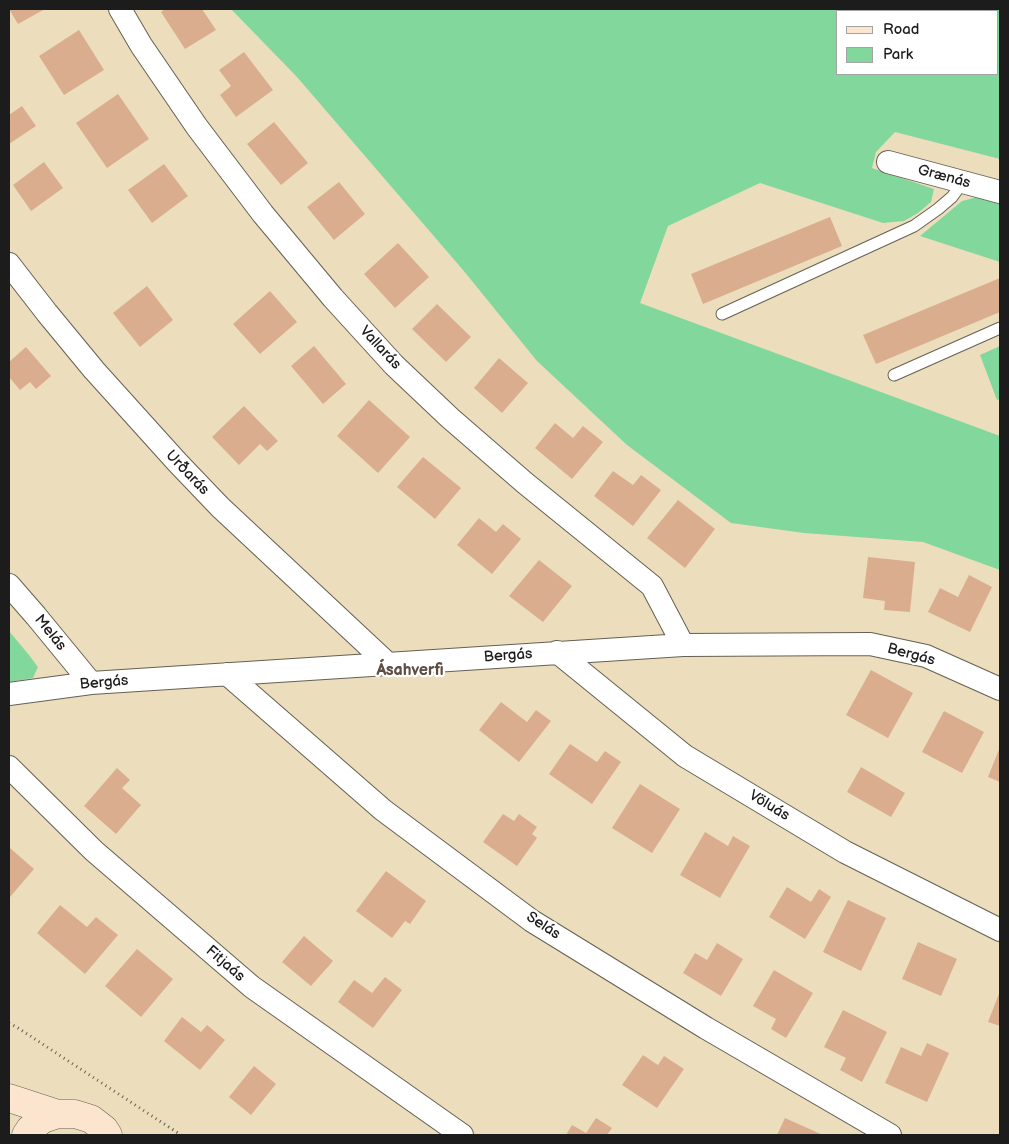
<!DOCTYPE html>
<html>
<head>
<meta charset="utf-8">
<style>
	body { margin:0 }
	#map { position:relative; width:1009px; height:1144px; overflow:hidden; background:#ecdebc; font-family:"Balsamiq Sans",sans-serif }
	canvas { display:block }
	.frame { position:absolute; inset:0; border:10px solid #1c1c1c; pointer-events:none }
	.legend { position:absolute; left:836px; top:10px; width:162px; height:65px; box-sizing:border-box; background:#fff; border:1px solid #a4a4a4; margin:0; padding:6px 9px; list-style:none; font-size:15px; color:#1c1c1c }
	.legend li { display:flex; align-items:center; gap:10px; height:25px }
	.legend b { width:25px; border:1px solid #a4a4a4 }
</style>
</head>
<body>
<div id="map">
<canvas width="1009" height="1144"></canvas>
<div class="frame"></div>
<ul class="legend">
<li><b style="height:6px;background:#fce5cf"></b>Road</li>
<li><b style="height:14px;background:#82d89c"></b>Park</li>
</ul>
</div>
<script>
const ctx = document.querySelector('canvas').getContext('2d');
ctx.lineJoin = 'round';
function fill(path, color) { ctx.fillStyle = color; ctx.fill(path, 'evenodd'); }
const shape = rows => new Path2D(rows.map(r => 'M' + r).join(''));
function trace(path, color, width, dash) { ctx.strokeStyle = color; ctx.lineWidth = width; ctx.lineCap = dash ? 'butt' : 'round'; ctx.setLineDash(dash || []); ctx.stroke(path); }
function label(font, color, halo, rows, align = 'center') {
  ctx.font = font + ' "Balsamiq Sans",sans-serif'; ctx.lineWidth = 4.5; ctx.setLineDash([]); ctx.textBaseline = 'middle'; ctx.strokeStyle = halo; ctx.fillStyle = color; for (const [text, x, y, turn = 0] of rows) {
    ctx.save(); ctx.translate(x, y); ctx.rotate((+turn || 0) * Math.PI / 180); ctx.textAlign = isNaN(turn) ? turn : align; if (halo) ctx.strokeText(text, 0, 0); ctx.fillText(text, 0, 0); ctx.restore();
  }
}
const green = shape([
	[231,9,1000,9,1000,159,895,132,876,152,872,168,934,189,931,202,918,213,904,221,883,223,760,183,668,226,640,303,1000,436,1000,570,923,542,804,533,731,523,627,445,537,361,463,270,297,77],
	[838,11,998,11,998,74,838,74],
	[981,196,1000,202,1000,262,920,236,962,201],
	[1000,346,1000,399,997,400,980,355],
	[9,631,29,655,38,667,33,678,9,682]
]);
const building = shape([
	[9,9,45,9,18,24],
	[165,9,202,9,216,30,185,49,161,12],
	[79,30,104,70,64,95,39,56],
	[244,52,273,90,236,117,220,95,231,86,219,70],
	[118,94,149,139,107,168,76,123],
	[22,106,36,126,9,144,9,115],
	[274,122,308,163,281,185,247,144],
	[44,162,63,188,31,211,13,185],
	[164,164,188,196,152,223,128,190],
	[339,182,365,214,334,240,307,207],
	[830,217,842,246,703,304,691,274],
	[398,243,429,277,395,308,364,274],
	[1000,278,1000,312,876,364,863,335],
	[147,286,173,320,140,347,113,313],
	[270,291,297,322,260,354,233,324],
	[437,304,471,337,446,362,412,329],
	[314,346,346,384,323,404,291,366],
	[26,347,51,376,36,389,30,382,20,390,9,377,9,362],
	[499,358,528,383,502,413,474,388],
	[369,400,410,437,378,473,337,436],
	[244,406,278,441,267,451,260,444,239,465,212,437],
	[555,423,573,438,583,426,603,442,572,479,535,448],
	[423,457,461,488,435,519,397,487],
	[613,471,633,485,641,475,661,490,633,526,594,496],
	[678,500,715,529,685,568,647,538],
	[479,518,496,532,503,524,521,539,492,574,457,545],
	[868,557,915,562,910,612,884,610,885,601,863,598],
	[539,560,572,586,543,622,509,596],
	[969,575,992,587,970,632,928,612,940,588,958,597],
	[871,670,913,693,888,738,846,715],
	[501,702,527,722,536,710,551,721,519,762,479,730],
	[944,711,984,732,962,773,922,752],
	[570,744,597,762,605,751,621,762,592,804,549,774],
	[1000,747,1000,782,988,777],
	[861,767,905,793,891,817,847,792],
	[117,768,130,780,122,788,141,805,116,834,84,806],
	[640,784,680,809,652,853,612,828],
	[503,814,514,821,519,814,537,827,532,834,537,838,517,866,483,842],
	[705,832,728,846,733,836,750,846,720,898,680,875],
	[10,848,34,869,10,897,9,896,9,850],
	[386,871,426,901,410,924,405,921,392,938,356,911],
	[787,887,811,902,819,889,831,897,805,939,769,917],
	[848,900,886,918,861,971,823,952],
	[60,905,87,927,96,917,118,935,85,974,37,933],
	[304,936,333,961,311,986,282,962],
	[918,942,957,959,941,996,902,979],
	[717,943,743,959,721,996,683,973,695,953,707,960],
	[137,949,173,979,141,1017,105,986],
	[774,970,813,993,786,1038,771,1029,776,1019,753,1006],
	[385,977,402,990,373,1028,338,1002,354,980,372,993],
	[1000,991,1000,1026,988,1022],
	[843,1010,887,1032,862,1082,840,1070,846,1058,824,1047],
	[182,1017,201,1032,207,1025,225,1040,200,1070,164,1041],
	[927,1043,949,1053,927,1102,885,1083,901,1047,921,1056],
	[643,1055,658,1065,664,1056,684,1069,657,1108,622,1085],
	[254,1066,276,1084,251,1115,229,1097],
	[596,1118,612,1128,607,1135,566,1135,572,1125,586,1133],
	[785,1118,823,1135,777,1135]
]);
const path = shape([
	[9,1023,18,1028,181,1135]
]);
const service = shape([
	[722,314,914,226,938,209,952,197,963,182],
	[894,375,1000,328]
]);
const minor = shape([
	[120,9,141,45,197,127,263,214,333,298,394,365,450,418,525,483,652,586,683,645],
	[888,162,1000,192],
	[9,264,47,313,94,370,177,462,220,507,387,663],
	[9,585,36,616,91,683],
	[557,652,685,756,845,852,1000,930],
	[227,674,383,810,532,921,706,1028,890,1135],
	[9,694,91,683,683,645,870,644,926,656,1000,689],
	[9,767,94,851,252,987,462,1135]
]);
const secondary = shape([
	[9,1098,58,1114],
	[26,1135,30,1129,43,1119,58,1114,75,1114,91,1119,104,1129,108,1135]
]);
const streetNames = [
	["Grænás",944,177,15],
	["Vallarás",380,348,47],
	["Urðarás",187,473,46],
	["Melás",50,633,51],
	["Bergás",911,655,15],
	["Bergás",508,656,-4],
	["Bergás",104,683,-5],
	["Völuás",769,806,31],
	["Selás",543,926,33],
	["Fitjaás",225,964,41]
];
const neighbourhoodNames = [
	["Ásahverfi",410,671]
];
fill(green, '#82d89c');
fill(building, '#daad8e');
trace(service, '#656054', 13);
trace(minor, '#656054', 24);
trace(secondary, '#656054', 29);
trace(path, '#656054', 3, [1, 4]);
trace(service, '#fff', 11);
trace(minor, '#fff', 22);
trace(secondary, '#fce5cf', 28);
label('15px', '#1c1c1c', '#fff', streetNames);
label('bold 16px', '#5e4f44', '#fff', neighbourhoodNames);
</script>
</body>
</html>
